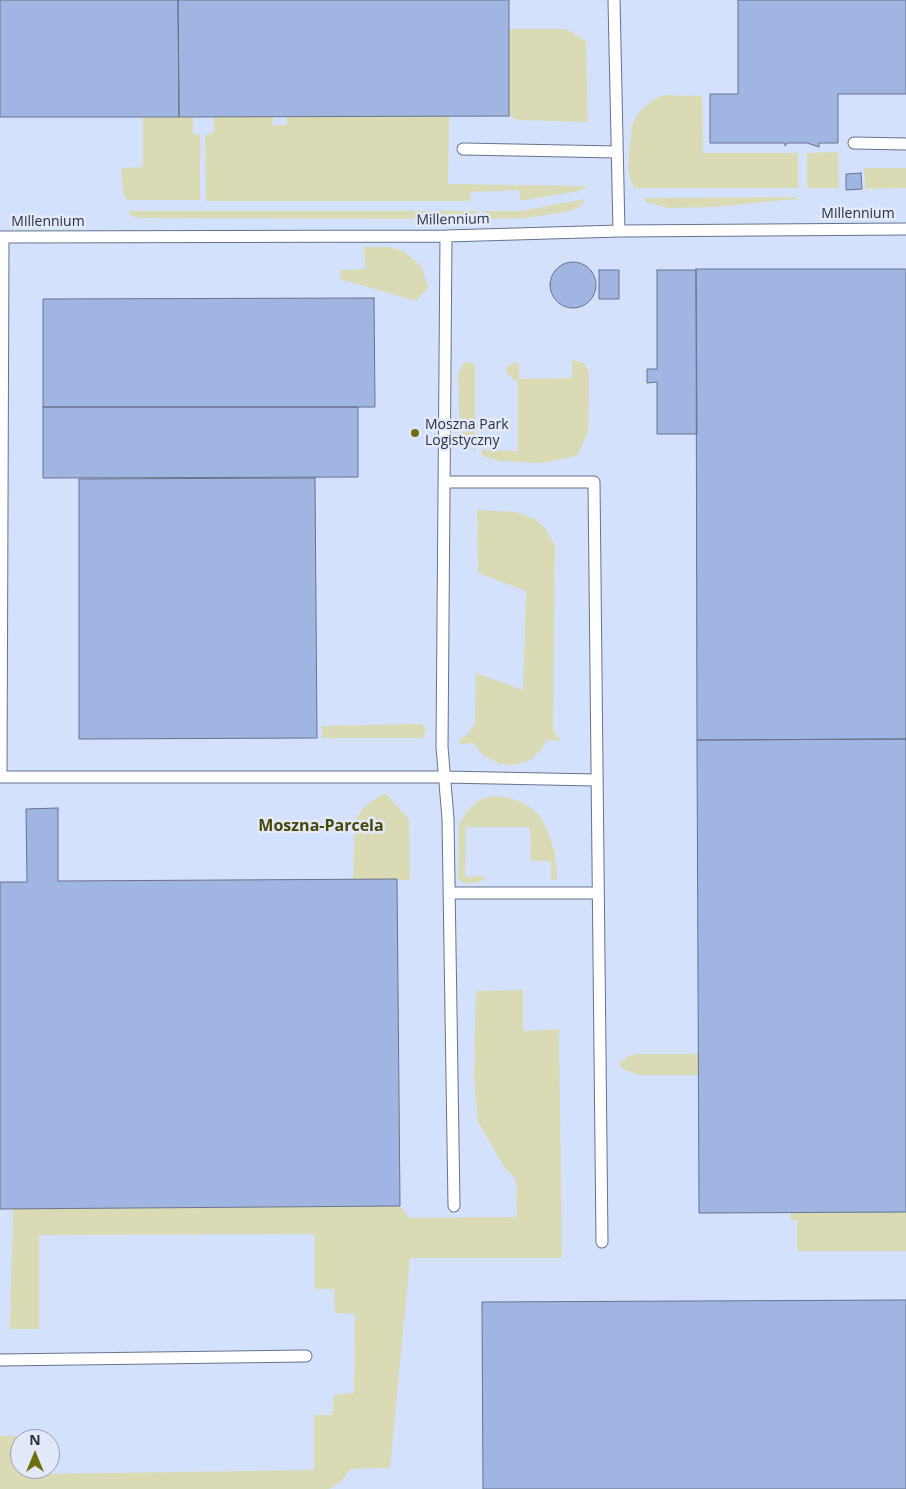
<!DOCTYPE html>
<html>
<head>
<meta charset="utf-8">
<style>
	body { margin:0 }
	#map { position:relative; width:906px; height:1489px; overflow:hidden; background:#e1e9fb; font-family:"Open Sans",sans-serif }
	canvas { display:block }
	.north { position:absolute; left:10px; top:1429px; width:50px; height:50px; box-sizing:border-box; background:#e1e9fb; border:1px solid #989fae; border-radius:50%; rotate:0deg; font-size:14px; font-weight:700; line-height:20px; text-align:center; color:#2b303b }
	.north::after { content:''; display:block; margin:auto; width:18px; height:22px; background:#716e0f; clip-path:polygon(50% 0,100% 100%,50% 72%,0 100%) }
</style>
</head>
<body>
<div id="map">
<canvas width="906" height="1489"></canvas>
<div class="north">N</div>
</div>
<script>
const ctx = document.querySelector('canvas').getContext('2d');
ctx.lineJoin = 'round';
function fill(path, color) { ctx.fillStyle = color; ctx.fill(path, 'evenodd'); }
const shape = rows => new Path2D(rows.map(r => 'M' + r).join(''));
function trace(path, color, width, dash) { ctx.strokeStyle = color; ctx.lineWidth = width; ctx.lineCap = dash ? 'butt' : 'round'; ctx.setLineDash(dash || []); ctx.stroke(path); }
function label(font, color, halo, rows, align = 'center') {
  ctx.font = font + ' "Open Sans",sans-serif'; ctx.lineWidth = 5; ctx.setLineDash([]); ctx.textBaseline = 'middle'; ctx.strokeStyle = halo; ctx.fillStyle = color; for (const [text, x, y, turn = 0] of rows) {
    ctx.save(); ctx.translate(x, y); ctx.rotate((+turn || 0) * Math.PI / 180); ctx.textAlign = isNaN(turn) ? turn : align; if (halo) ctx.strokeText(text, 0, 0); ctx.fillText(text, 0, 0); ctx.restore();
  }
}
const built = shape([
	[0,0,906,0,906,1489,0,1489],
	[20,1439,50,1439,50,1469,20,1469]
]);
const green = shape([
	[509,29,566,29,586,41,588,122,519,120,509,116],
	[665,95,702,96,703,153,798,153,798,188,634,188,630,178,628,163,632,125,640,111,653,100],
	[214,116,273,116,272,125,287,125,286,116,449,116,448,184,587,186,579,191,520,201,519,190,471,192,470,201,206,201,205,136,214,132],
	[143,117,193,117,193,134,200,134,200,200,127,200,123,194,121,168,143,167],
	[838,152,839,188,807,188,807,153],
	[864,168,906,168,906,188,865,189],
	[797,197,797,199,713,207,668,208,646,202,643,198],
	[585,199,581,206,570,211,527,218,483,219,483,211,521,211],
	[127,211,478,211,477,219,138,218,130,215],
	[364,247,389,247,405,252,422,267,428,288,416,301,340,279,340,270,365,269],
	[572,360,584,363,589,372,588,432,577,456,543,463,499,461,482,456,482,450,518,451,518,383,506,372,507,367,512,363,519,363,519,379,572,378],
	[470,362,475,365,475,452,460,433,458,375,463,364],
	[477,510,516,512,535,519,546,529,555,546,553,730,561,741,546,740,541,750,530,760,514,765,500,764,483,755,473,743,460,744,459,740,467,735,475,724,476,673,523,690,526,591,478,573],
	[422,724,426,730,423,738,322,738,322,726],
	[385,793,409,819,410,880,353,879,355,820,365,806],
	[495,796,510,798,525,804,539,815,547,829,555,852,557,879,551,880,551,861,531,861,530,827,466,827,465,877,485,876,483,881,465,884,458,879,459,823,469,809,481,799],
	[523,990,523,1031,559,1029,562,1258,410,1258,390,1468,350,1469,341,1482,329,1489,0,1489,0,1436,39,1436,39,1439,20,1439,20,1469,40,1469,41,1474,314,1470,314,1415,332,1415,334,1395,354,1393,355,1314,335,1313,334,1289,315,1289,315,1234,39,1235,39,1329,10,1329,13,1209,400,1206,409,1218,517,1217,516,1179,505,1168,478,1122,474,1079,476,991],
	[635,1054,698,1054,698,1075,639,1075,621,1068,619,1063,627,1057],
	[906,1212,906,1251,797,1251,797,1221,790,1219,791,1213]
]);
const building = shape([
	[0,0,178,0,179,117,0,117,0,0],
	[178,0,509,0,509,116,179,117,178,0],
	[738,0,906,0,906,94,838,94,838,143,819,143,819,147,807,143,787,143,785,146,785,143,710,143,710,94,738,94,738,0],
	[861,173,862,189,846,190,846,174,861,173],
	'550 285a23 23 0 1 1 46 0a23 23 0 1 1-46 0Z',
	[696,269,906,269,906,739,697,740,696,269],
	[599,270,619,270,619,299,599,299,599,270],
	[657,270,696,270,697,434,657,434,657,382,647,383,647,369,657,369,657,270],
	[374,298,375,407,43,407,43,299,374,298],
	[43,407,358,407,358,477,43,478,43,407],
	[315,478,317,738,79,739,79,479,315,478],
	[906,739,906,1212,699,1213,697,740,906,739],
	[58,808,58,881,397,879,400,1206,0,1209,0,882,27,882,26,809,58,808],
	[906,1300,906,1489,483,1489,482,1302,906,1300]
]);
const lane = shape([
	[614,0,619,231],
	[854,143,906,144],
	[463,149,617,152],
	[446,236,442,747,448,819,454,1206],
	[0,237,446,236,619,231,906,229],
	[444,482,594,482,602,1242],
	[0,777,444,777,596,780],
	[1,777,3,237],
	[449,893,598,893],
	[0,1360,306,1356]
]);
const markers = [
	[415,433,5,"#716e0f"]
];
const streetNames = [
	["Millennium",858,214],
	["Millennium",453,220,-1],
	["Millennium",48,222]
];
const poiNames = [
	["Moszna Park",425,425],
	["Logistyczny",425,441]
];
const quarterNames = [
	["Moszna-Parcela",321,826]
];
fill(built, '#d3e1fd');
fill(green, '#dadbb4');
fill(building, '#a0b5e1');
trace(building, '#68748e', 1);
trace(lane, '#67738d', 13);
trace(lane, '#fff', 11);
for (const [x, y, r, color] of markers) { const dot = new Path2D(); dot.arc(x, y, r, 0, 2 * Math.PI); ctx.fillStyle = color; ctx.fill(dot); trace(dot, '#e1e9fb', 2); }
label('14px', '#2b303b', '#e1e9fb', streetNames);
label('14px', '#2b303b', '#e1e9fb', poiNames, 'left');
label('bold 16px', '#494706', '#e1e9fb', quarterNames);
</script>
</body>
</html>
